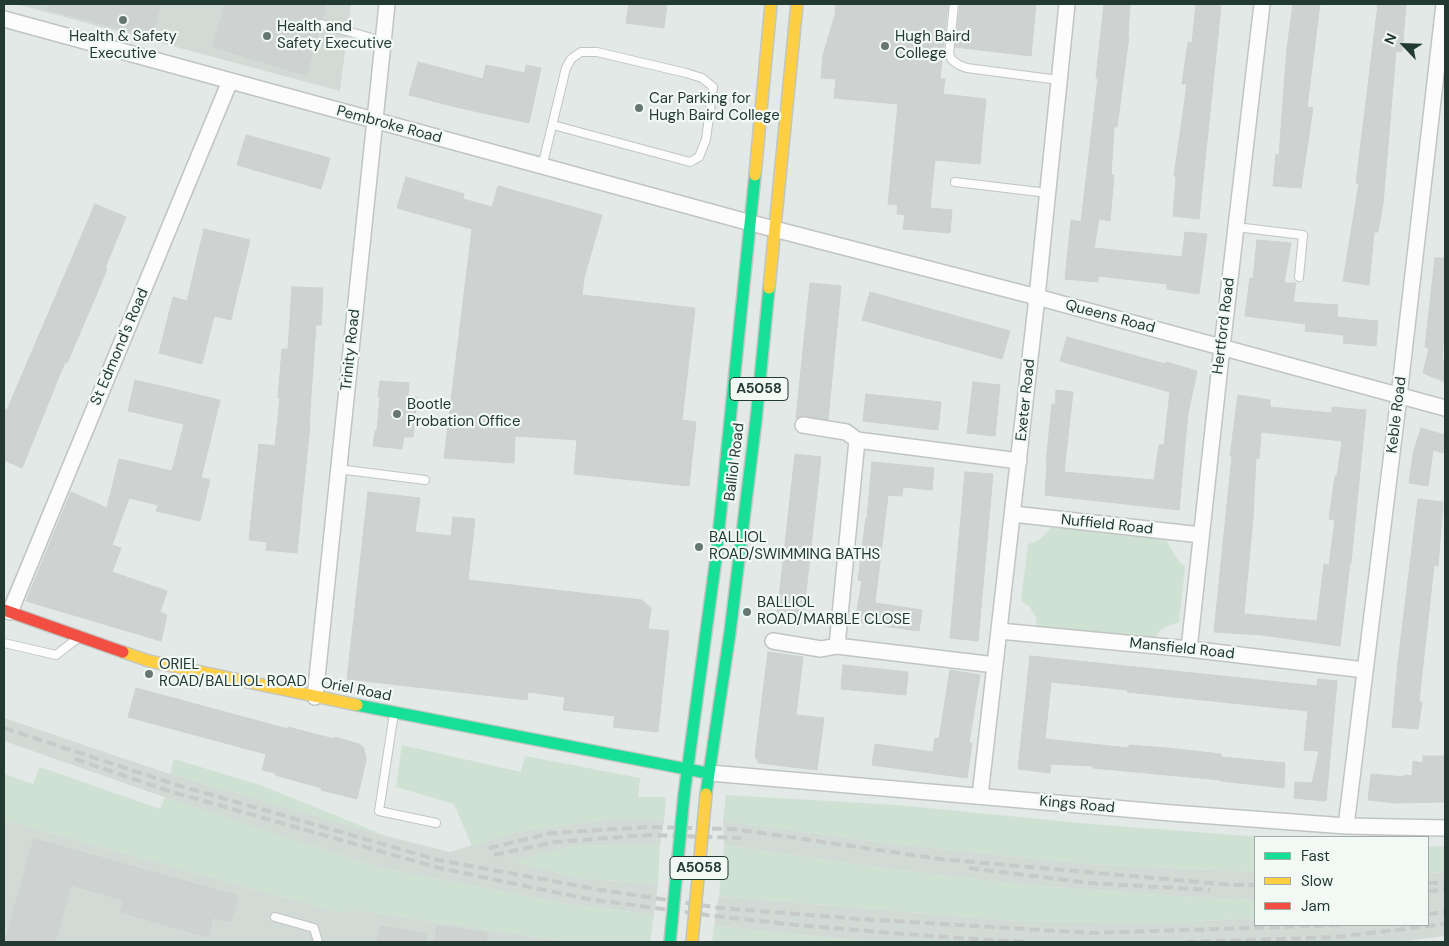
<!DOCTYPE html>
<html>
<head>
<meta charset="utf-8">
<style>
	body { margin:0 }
	#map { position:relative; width:1449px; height:946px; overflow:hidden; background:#e3e9e6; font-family:"DM Sans",sans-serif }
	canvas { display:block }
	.frame { position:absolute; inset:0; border:5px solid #233a33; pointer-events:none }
	.legend { position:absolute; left:1254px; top:836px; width:175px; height:90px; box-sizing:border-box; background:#f2f8f4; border:1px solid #9faca7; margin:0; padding:6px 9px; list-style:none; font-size:15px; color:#233a33 }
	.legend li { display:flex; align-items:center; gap:10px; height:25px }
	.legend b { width:25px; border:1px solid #9faca7 }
	.north { position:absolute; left:1379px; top:20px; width:50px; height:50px; -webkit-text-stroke:4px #f2f8f4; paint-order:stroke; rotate:294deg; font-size:14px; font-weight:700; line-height:20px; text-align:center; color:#233a33 }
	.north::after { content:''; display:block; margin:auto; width:18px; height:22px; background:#233a33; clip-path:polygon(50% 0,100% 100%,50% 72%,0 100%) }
</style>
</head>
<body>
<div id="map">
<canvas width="1449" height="946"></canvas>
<div class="frame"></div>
<ul class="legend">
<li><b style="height:6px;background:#16e098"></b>Fast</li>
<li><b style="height:6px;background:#ffcf43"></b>Slow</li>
<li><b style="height:6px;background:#f24e42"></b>Jam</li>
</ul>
<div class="north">N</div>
</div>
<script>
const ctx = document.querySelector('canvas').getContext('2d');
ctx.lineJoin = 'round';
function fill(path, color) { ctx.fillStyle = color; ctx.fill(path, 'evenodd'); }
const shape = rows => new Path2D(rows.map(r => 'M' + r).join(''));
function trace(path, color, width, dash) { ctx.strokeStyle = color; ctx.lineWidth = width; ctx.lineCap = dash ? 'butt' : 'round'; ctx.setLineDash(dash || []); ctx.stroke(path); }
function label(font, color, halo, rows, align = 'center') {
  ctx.font = font + ' "DM Sans",sans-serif'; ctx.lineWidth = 4.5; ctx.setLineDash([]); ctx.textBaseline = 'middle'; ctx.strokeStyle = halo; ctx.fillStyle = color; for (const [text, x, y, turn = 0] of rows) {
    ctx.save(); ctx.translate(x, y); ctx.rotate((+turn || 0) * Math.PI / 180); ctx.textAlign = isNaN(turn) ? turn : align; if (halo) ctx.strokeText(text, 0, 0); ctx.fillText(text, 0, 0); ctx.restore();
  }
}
const built = shape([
	[16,4,351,4,340,91],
	[4,718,170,774,386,836,450,852,515,832,603,820,664,820,660,845,574,846,514,861,578,878,658,884,654,915,561,903,380,868,204,811,4,741],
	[4,820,341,913,357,910,572,942,4,942],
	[723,821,887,843,1088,864,1255,872,1255,900,1176,896,1025,885,890,869,724,845],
	[1445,872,1445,936,1398,942,872,942,714,926,719,896,1016,921,1171,923,1255,918,1255,925,1428,925,1428,873]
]);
const green = shape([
	[1051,527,1166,540,1177,559,1185,567,1179,622,1170,625,1160,630,1155,639,1037,627,1036,617,1029,606,1021,601,1028,544,1035,542,1043,537],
	[402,745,521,772,525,756,640,778,638,797,666,797,664,820,603,820,515,832,472,846,454,804,396,787],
	[174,759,260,785,386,836,170,774],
	[40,767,160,809,165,797,380,868,561,903,654,915,650,942,572,942,357,910,341,913,4,820,4,774,33,784],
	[726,795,896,805,1090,824,1262,837,1255,837,1255,872,1088,864,887,843,723,821],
	[660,845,658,884,578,878,512,861,574,846],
	[724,845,890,869,1025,885,1176,896,1255,900,1255,918,1171,923,1016,921,719,896],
	[1445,846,1445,872,1428,873,1428,847],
	[714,926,870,942,872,942,712,942]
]);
const building = shape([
	[48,4,161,4,151,37,47,9,48,4],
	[225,4,326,4,322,19,316,22,316,26,319,29,306,75,213,47,225,4],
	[629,4,667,4,664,28,626,23,629,4],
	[836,4,948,4,940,79,945,79,943,94,986,99,980,164,935,160,930,208,952,210,950,233,903,229,905,215,897,214,898,205,888,204,898,104,834,98,836,79,821,78,823,55,835,15,836,4],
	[960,4,1036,4,1031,56,955,47,960,4],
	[1104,4,1130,4,1128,36,1129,36,1117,127,1114,127,1111,175,1114,175,1110,221,1099,219,1094,248,1182,257,1185,232,1207,234,1199,294,1167,289,1167,284,1098,276,1098,282,1065,279,1071,220,1081,222,1098,78,1096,78,1104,4],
	[1196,4,1221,6,1199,219,1173,216,1176,177,1174,176,1187,84,1182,84,1188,42,1192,43,1196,4],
	[1293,4,1320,4,1307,107,1313,108,1301,188,1273,186,1276,154,1279,155,1287,48,1293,4],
	[1378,4,1406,4,1402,52,1396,51,1383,204,1378,232,1374,232,1369,285,1343,281,1359,183,1356,183,1378,4],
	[418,62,483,79,486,65,525,73,526,65,541,68,529,123,460,108,409,95,418,62],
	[246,135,330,158,321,189,237,165,246,135],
	[406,177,464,194,463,199,492,207,498,186,602,215,584,278,582,295,695,308,682,420,696,422,689,486,574,474,577,440,515,436,514,463,444,458,472,229,397,208,406,177],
	[95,204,126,217,105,268,107,269,89,312,67,363,65,362,22,468,4,460,4,409,7,410,95,204],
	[204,229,250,240,231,320,214,316,202,364,159,353,173,297,187,301,204,229],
	[1257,240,1291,243,1284,283,1296,283,1293,302,1338,305,1337,317,1378,321,1376,346,1343,343,1344,335,1305,331,1306,324,1245,316,1250,278,1253,279,1257,240],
	[1435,258,1445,258,1445,316,1442,361,1445,362,1445,382,1423,373,1429,348,1425,347,1435,258],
	[810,283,841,286,828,420,805,416,796,418,810,283],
	[292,287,323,288,321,325,316,325,309,425,310,425,297,553,266,550,267,542,249,540,259,444,275,446,280,398,278,398,282,349,288,349,292,287],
	[870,292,1010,331,1002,359,862,320,870,292],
	[1067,337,1165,364,1166,362,1197,371,1188,413,1179,510,1045,495,1047,462,1046,462,1052,404,1055,405,1056,390,1073,392,1064,472,1154,480,1159,445,1164,445,1170,392,1060,361,1067,337],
	[135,380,220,400,201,478,210,480,200,521,156,511,158,505,129,498,112,545,121,548,112,572,167,591,160,612,167,615,161,641,26,601,71,492,107,508,119,459,172,471,184,424,128,411,135,380],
	[380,381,409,383,408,396,417,397,413,437,404,437,402,449,373,446,375,431,377,431,380,397,378,397,380,381],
	[973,382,1000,385,995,436,967,433,973,382],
	[866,394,941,402,938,430,863,421,866,394],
	[1238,395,1270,400,1270,407,1332,413,1332,407,1366,410,1351,563,1350,563,1340,646,1262,635,1214,632,1232,456,1230,456,1238,395],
	[1261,432,1342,441,1337,476,1335,476,1329,519,1335,520,1329,565,1324,564,1317,621,1244,614,1253,518,1256,458,1259,459,1261,432],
	[1421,428,1445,435,1443,453,1433,450,1428,486,1409,483,1413,454,1421,428],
	[795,454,821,457,803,619,777,616,795,454],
	[872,462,934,468,932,490,903,487,902,496,888,495,875,603,922,610,919,631,855,622,862,581,858,580,866,518,867,518,872,462],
	[965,472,993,474,978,641,950,638,965,472],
	[368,492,420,498,415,532,451,536,453,517,475,519,468,580,642,600,651,608,648,629,669,631,658,732,613,727,615,716,563,710,565,697,528,692,527,700,347,679,368,492],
	[1418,499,1443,502,1438,566,1434,565,1423,665,1419,701,1422,702,1418,729,1392,727,1398,662,1418,499],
	[768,652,803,657,796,715,824,718,817,770,759,763,755,756,768,652],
	[1030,656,1317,686,1318,679,1337,681,1326,801,1294,798,1295,782,1312,783,1319,751,1304,750,1308,711,1155,695,1127,692,1128,690,1051,682,1045,739,1129,748,1129,745,1167,748,1221,754,1221,757,1285,763,1284,788,1221,781,1221,780,1093,768,1093,766,1051,764,1050,773,1018,769,1030,656],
	[843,665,908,672,906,695,841,689,843,665],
	[950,670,980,675,969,743,972,743,967,778,872,765,875,744,933,752,935,738,939,739,950,670],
	[136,688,288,729,288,727,334,739,335,737,359,744,364,748,366,760,357,799,321,790,322,788,275,775,276,773,262,770,266,754,128,717,136,688],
	[1423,756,1445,756,1445,802,1395,803,1368,800,1371,774,1404,777,1404,775,1412,776,1413,761,1423,763,1423,756],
	[34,839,238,896,231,922,213,917,208,937,120,912,124,900,71,885,55,942,5,942,34,839],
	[380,926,427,934,426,942,377,942,380,926],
	[437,926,487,933,486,942,435,942,437,926]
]);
const lane = shape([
	[954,4,949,54,952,60,959,65,967,68,1059,80],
	[321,24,383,41],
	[542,167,566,68,571,59,581,52,597,52,686,73,702,78,713,87,706,139,699,157,690,162,553,125],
	[955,182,1048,193],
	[1236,227,1303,235,1299,277],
	[338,469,425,480],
	[4,643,56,655,78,638],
	[394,713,379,811,436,823],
	[275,917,314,928,318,942]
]);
const street = shape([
	[4,19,751,223,1037,297,1445,408],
	[803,425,846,432,857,440],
	[1013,514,1201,535],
	[10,612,230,81],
	[999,631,1189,649,1365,670],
	[773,641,821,649,837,646],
	[1189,649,1222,347,1262,4],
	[995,665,837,646,857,440,1019,461],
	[315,697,387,4],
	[710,773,1172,813,1346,826,1445,828],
	[980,796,1037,297,1067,4],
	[1346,826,1399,396,1444,4]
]);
const fast = shape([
	[357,705,702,772],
	[706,794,730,632,756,420,769,288],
	[684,795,716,558,755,175]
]);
const slow = shape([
	[755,175,771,4],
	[769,288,797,4],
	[123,652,149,661,357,705]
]);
const jam = shape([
	[4,610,123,652]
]);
const rail = shape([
	[4,728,177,785,438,860,601,890,720,908,860,919,1091,933,1342,925],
	[75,759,169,791,439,868,588,899,714,916,796,925,929,936,1026,942],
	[489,848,552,833,649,827,734,829,940,859,1233,885,1255,885],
	[494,855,555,842,649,835,741,838],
	[969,868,1090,883,1210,890],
	[1428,883,1445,883],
	[1428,891,1445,890],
	[1428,914,1445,912],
	[1186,942,1337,937,1445,924]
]);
const fastBridge = shape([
	[670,942,684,795]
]);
const slowBridge = shape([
	[692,942,706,794]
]);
const markers = [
	[123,20,5,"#667772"],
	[267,36,5,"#667772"],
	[885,46,5,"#667772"],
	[639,108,5,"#667772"],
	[397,414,5,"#667772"],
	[699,547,5,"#667772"],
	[747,612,5,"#667772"],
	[149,674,5,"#667772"]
];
const shields = [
	[759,389,58],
	[699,868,58]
];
const shieldNames = [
	["A5058",759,389],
	["A5058",699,868]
];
const poiNames = [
	["Health and",277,27],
	["Safety Executive",277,44],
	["Health & Safety",123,37,"center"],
	["Executive",123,54,"center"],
	["Hugh Baird",895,37],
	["College",895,54],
	["Car Parking for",649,99],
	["Hugh Baird College",649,116],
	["Bootle",407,405],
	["Probation Office",407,422],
	["BALLIOL",709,538],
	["ROAD/SWIMMING BATHS",709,555],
	["BALLIOL",757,603],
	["ROAD/MARBLE CLOSE",757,620],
	["ORIEL",159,665],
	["ROAD/BALLIOL ROAD",159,682]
];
const streetNames = [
	["Pembroke Road",389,125,15],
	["Queens Road",1110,317,15],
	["Hertford Road",1224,326,-83],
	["St Edmond's Road",120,347,-67],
	["Trinity Road",351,350,-84],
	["Exeter Road",1026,400,-84],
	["Keble Road",1397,415,-83],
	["Balliol Road",735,462,-83],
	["Nuffield Road",1107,525,6],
	["Mansfield Road",1182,649,6],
	["Oriel Road",356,690,11],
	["Kings Road",1077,805,5]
];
fill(built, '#d2dad6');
fill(green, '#cee1d2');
fill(building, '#ced2d0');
trace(building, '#ccd2cf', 1);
trace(lane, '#c0c5c3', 10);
trace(street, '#c0c5c3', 18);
trace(fast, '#c0c6c3', 14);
trace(slow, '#c0c6c3', 14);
trace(jam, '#c0c6c3', 14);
trace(lane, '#fbfcfb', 8);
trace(street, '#fbfcfb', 15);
trace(fast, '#16e098', 11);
trace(slow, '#ffcf43', 11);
trace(jam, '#f24e42', 11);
trace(rail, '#c6cac9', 4, [10, 5]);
trace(fastBridge, '#bcc4c2', 14, []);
trace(slowBridge, '#bcc4c2', 14, []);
trace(fastBridge, '#16e098', 11);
trace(slowBridge, '#ffcf43', 11);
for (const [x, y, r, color] of markers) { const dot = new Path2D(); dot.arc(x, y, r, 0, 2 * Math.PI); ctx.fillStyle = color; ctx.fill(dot); trace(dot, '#f2f8f4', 2); }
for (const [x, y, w] of shields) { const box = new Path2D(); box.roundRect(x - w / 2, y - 11.5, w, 23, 4); ctx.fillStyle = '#f2f8f4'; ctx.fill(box); trace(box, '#233a33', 1); }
label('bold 14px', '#233a33', null, shieldNames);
label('15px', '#233a33', '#f2f8f4', poiNames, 'left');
label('15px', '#233a33', '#f2f8f4', streetNames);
</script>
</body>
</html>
